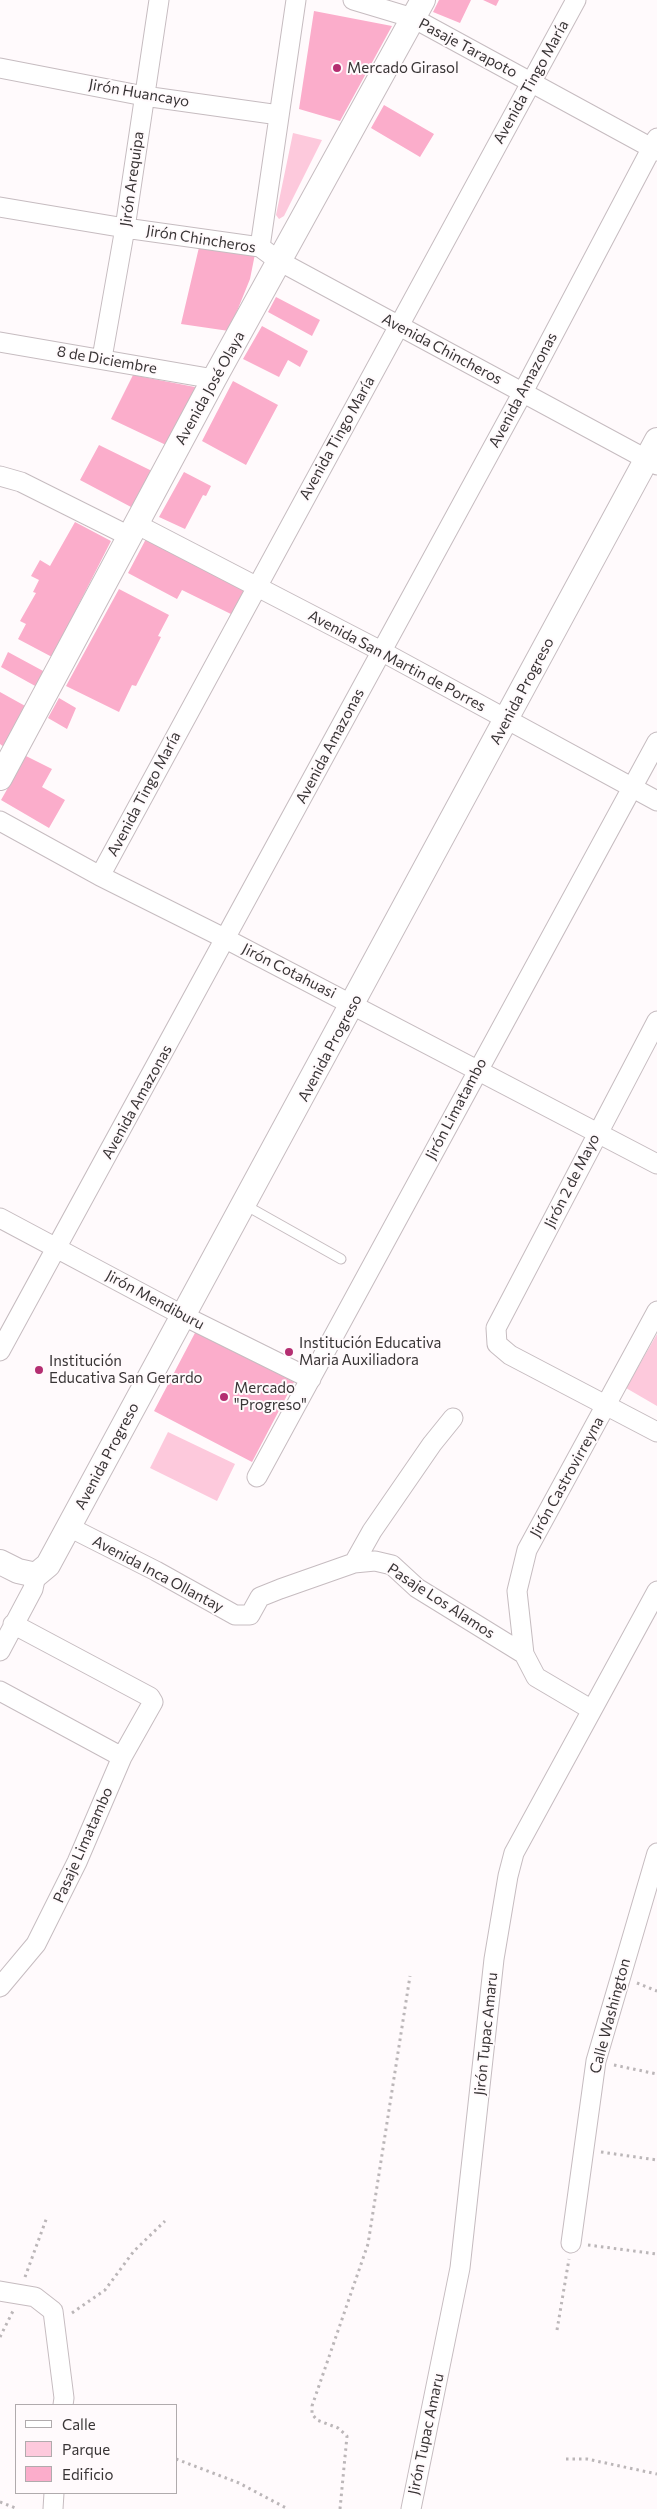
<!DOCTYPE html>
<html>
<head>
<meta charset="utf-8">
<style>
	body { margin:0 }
	#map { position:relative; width:657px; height:2509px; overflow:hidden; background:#fffafc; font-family:Commissioner,sans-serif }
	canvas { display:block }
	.legend { position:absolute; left:15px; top:2404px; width:162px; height:90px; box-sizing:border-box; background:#fffafc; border:1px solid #b0abad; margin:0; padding:6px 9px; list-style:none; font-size:15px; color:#393536 }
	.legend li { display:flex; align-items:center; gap:10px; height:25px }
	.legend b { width:25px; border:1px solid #b0abad }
</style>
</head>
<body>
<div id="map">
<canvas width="657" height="2509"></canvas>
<ul class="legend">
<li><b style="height:6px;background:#fff"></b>Calle</li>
<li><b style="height:14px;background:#fdc9dc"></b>Parque</li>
<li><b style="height:14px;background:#fbadcb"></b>Edificio</li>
</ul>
</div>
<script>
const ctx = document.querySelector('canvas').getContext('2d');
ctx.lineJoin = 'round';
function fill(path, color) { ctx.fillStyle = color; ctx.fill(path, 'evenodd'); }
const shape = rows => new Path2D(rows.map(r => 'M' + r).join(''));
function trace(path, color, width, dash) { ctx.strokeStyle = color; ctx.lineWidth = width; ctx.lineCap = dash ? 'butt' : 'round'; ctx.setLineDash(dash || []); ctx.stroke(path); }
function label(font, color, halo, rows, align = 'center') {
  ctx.font = font + ' Commissioner,sans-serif'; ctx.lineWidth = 4; ctx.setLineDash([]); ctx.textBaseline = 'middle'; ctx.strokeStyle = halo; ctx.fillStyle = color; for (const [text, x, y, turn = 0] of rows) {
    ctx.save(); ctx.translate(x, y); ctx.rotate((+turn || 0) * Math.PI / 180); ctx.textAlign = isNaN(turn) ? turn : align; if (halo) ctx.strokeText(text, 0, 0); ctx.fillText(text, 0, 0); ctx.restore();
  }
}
const green = shape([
	[293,133,322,140,284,216,279,219,276,215],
	[657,1334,657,1406,626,1388],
	[168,1432,235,1464,217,1501,150,1468]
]);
const building = shape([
	[439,0,471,0,460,23,433,12],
	[483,0,499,0,496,6],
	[314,11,392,26,340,121,299,109],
	[384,105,434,134,420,157,371,128],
	[200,243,255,254,250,279,229,331,181,324],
	[276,297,320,320,312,336,268,312],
	[262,326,308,351,300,367,288,360,279,377,243,359],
	[133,375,200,388,166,445,111,419],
	[233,381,278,405,246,465,202,441],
	[99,445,152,471,131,507,80,480],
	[184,472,211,486,206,496,203,495,185,529,159,517],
	[75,522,111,541,52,657,18,639,26,624,20,621,36,593,33,592,39,580,31,576,40,560,50,566],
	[147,537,246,591,235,616,182,590,177,599,128,573],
	[119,589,169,615,158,636,161,637,136,686,132,685,119,712,66,686],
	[8,652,45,672,37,687,1,667],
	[0,692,27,707,4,747,0,744],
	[59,698,76,708,67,729,48,718],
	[26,756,52,769,42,787,65,800,49,828,1,800],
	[196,1331,294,1382,252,1462,154,1411]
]);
const path = shape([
	[637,1983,657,1991],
	[614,2065,657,2074],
	[601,2152,657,2160],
	[588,2245,657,2254],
	[25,2277,47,2217],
	[72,2313,105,2290,134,2251,165,2221],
	[557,2330,569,2259],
	[0,2337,13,2311],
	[176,2459,239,2483,288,2509],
	[566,2459,587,2459,657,2474],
	[0,2502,18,2509],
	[340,2509,347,2436,338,2428,317,2420,312,2414,312,2406,368,2244,410,1976]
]);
const service = shape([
	[245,1205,341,1259]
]);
const minor = shape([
	[353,0,413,18,657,151],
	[0,68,144,96,279,115],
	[0,207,125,228,260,247,279,261,657,465],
	[260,247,296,0],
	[0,342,214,379],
	[102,358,125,228,159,0],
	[0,476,21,482,129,536],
	[136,524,381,651,657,801],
	[0,821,100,876,226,939,657,1164],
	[100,876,576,0],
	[657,1021,496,1328,497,1344,510,1355,657,1432],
	[0,1218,182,1315,311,1379],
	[0,1351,523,392,657,138],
	[257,1477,657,742],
	[69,1527,156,1571,235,1615,250,1615,260,1597,280,1589,354,1563,375,1561,392,1565,417,1588,524,1654,536,1677,592,1710],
	[354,1563,372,1531,432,1444,453,1418],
	[0,1651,33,1589,36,1575],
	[524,1654,517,1591,527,1550,657,1311],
	[0,1691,122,1757],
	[0,1987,36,1944,77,1862,122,1757,153,1702,150,1697,13,1624],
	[571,2243,596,2061,657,1853],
	[0,2291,35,2297,53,2311,64,2398,63,2405],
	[53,2509,54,2493],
	[411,2509,460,2268,494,1959,508,1876,514,1853,657,1591]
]);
const tertiary = shape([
	[0,778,214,379,423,0],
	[0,1562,18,1571,36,1575,48,1565,657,440]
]);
const markers = [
	[337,68,5,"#b42e71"],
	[289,1352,5,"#b42e71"],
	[39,1370,5,"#b42e71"],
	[224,1397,5,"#b42e71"]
];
const streetNames = [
	["Pasaje Tarapoto",468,48,28],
	["Avenida Tingo María",531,82,-61],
	["Jirón Huancayo",139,93,10],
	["Jirón Arequipa",132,179,-82],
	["Jirón Chincheros",201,239,9],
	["Avenida Chincheros",442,349,28],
	["8 de Diciembre",107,360,10],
	["Avenida José Olaya",210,388,-61],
	["Avenida Amazonas",523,390,-62],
	["Avenida Tingo María",337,438,-61],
	["Avenida San Martin de Porres",397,661,28],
	["Avenida Progreso",522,691,-62],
	["Avenida Amazonas",330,746,-62],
	["Avenida Tingo María",144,794,-62],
	["Jirón Cotahuasi",289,971,27],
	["Avenida Progreso",330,1048,-62],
	["Avenida Amazonas",137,1102,-61],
	["Jirón Limatambo",456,1109,-62],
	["Jirón 2 de Mayo",572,1181,-63],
	["Jirón Mendiburu",155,1300,28],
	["Avenida Progreso",107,1456,-62],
	["Jirón Castrovirreyna",567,1477,-61],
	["Avenida Inca Ollantay",158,1574,28],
	["Pasaje Los Alamos",441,1601,33],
	["Pasaje Limatambo",83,1845,-66],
	["Calle Washington",610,2016,-75],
	["Jirón Tupac Amaru",486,2034,-84],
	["Jirón Tupac Amaru",426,2434,-78]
];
const poiNames = [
	["Mercado Girasol",347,68],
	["Institución Educativa",299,1343],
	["Maria Auxiliadora",299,1360],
	["Institución",49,1361],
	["Educativa San Gerardo",49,1378],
	["Mercado",234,1388],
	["\"Progreso\"",234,1405]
];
fill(green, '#fdc9dc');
fill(building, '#fbadcb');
trace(service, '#c6bcc0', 11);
trace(minor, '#c6bcc0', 21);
trace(tertiary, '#c6bcc0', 26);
trace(path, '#bbb6b8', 3, [2.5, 4]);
trace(service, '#fff', 9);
trace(minor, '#fff', 19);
trace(tertiary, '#fff', 24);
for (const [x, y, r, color] of markers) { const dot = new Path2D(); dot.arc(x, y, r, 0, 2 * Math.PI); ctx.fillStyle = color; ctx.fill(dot); trace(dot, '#fffafc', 2); }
label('15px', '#393536', '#fffafc', streetNames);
label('15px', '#393536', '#fffafc', poiNames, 'left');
</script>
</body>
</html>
